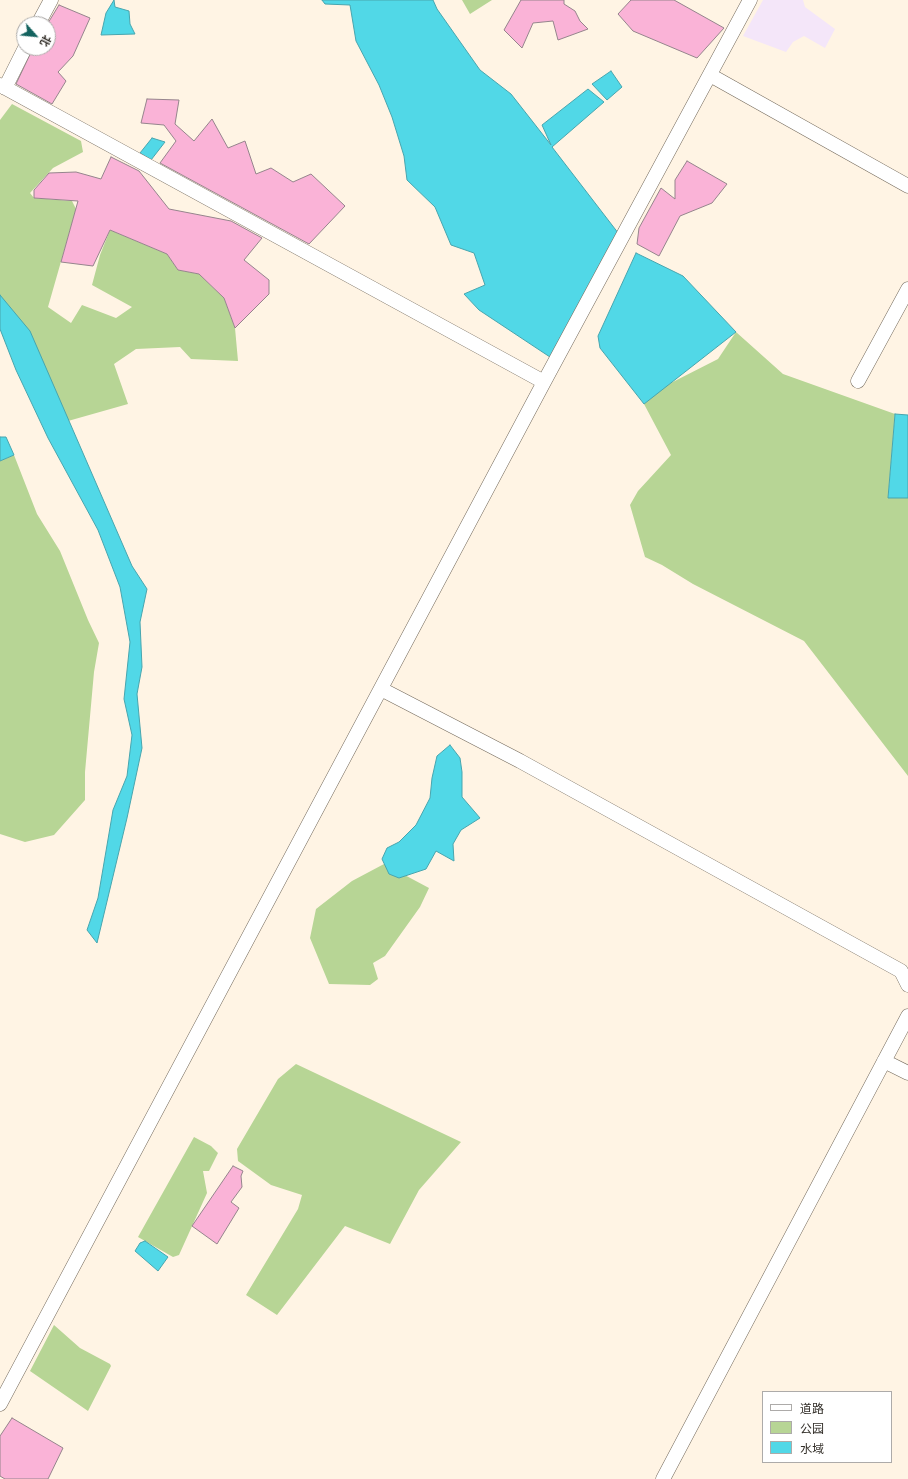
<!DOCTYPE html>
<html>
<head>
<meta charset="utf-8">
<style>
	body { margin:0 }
	#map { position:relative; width:908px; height:1479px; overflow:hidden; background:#fff4e4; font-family:Barlow,"Noto Sans SC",sans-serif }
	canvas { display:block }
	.legend { position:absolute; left:762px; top:1391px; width:130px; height:72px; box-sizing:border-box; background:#fff; border:1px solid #adaba9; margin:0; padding:5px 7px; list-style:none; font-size:12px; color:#322e28 }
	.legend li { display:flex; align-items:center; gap:8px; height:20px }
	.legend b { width:20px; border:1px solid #adaba9 }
	.north { position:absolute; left:16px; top:16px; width:40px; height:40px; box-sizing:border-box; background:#fff; border:1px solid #adaba9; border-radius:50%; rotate:117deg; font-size:11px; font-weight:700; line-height:16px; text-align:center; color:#322e28 }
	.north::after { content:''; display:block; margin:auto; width:14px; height:18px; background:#14635f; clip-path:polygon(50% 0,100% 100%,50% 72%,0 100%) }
</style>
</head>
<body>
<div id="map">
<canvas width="908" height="1479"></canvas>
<ul class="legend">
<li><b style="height:5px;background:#fff"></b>道路</li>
<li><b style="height:11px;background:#b7d595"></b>公园</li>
<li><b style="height:11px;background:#51d8e7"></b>水域</li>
</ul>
<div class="north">北</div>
</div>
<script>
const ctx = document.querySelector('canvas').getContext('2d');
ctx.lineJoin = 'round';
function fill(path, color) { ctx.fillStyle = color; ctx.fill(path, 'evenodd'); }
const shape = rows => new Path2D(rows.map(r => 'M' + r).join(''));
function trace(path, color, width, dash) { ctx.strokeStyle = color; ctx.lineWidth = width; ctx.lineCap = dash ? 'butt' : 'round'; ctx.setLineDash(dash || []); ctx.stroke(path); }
const industrial = shape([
	[763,0,803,0,805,7,835,29,825,48,804,36,793,42,786,52,743,36]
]);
const green = shape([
	[462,0,492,0,470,14],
	[12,104,81,141,83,152,53,168,30,193,34,198,72,201,76,209,48,307,71,323,82,305,116,318,132,307,92,285,100,255,110,230,167,254,178,270,199,274,224,298,235,328,238,361,191,359,180,347,136,349,114,364,128,404,68,421,0,295,0,120],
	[736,332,783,374,895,414,888,498,908,498,908,776,804,641,693,584,662,565,645,557,630,505,638,491,671,455,644,404,661,388,718,359],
	[14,455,37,514,60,551,88,620,99,643,94,672,85,772,85,800,54,835,25,842,0,834,0,461],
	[384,864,429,888,420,907,385,956,373,963,378,979,370,985,329,984,310,938,316,909,352,881],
	[296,1064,461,1142,419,1190,390,1244,345,1226,277,1315,246,1295,298,1209,302,1195,271,1185,238,1161,237,1149,278,1079],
	[194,1137,211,1146,218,1153,209,1171,203,1171,207,1193,179,1255,173,1257,138,1237],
	[54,1325,80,1348,110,1364,111,1366,88,1411,30,1371]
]);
const water = shape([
	[114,0,115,7,129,11,130,24,135,34,101,35,106,13,114,0],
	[322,0,433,0,437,9,480,70,511,94,551,145,542,125,588,89,604,102,552,147,622,238,556,361,479,310,464,294,485,285,474,253,451,245,435,207,407,180,404,156,392,117,379,85,356,41,350,5,325,4,322,0],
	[611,71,622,87,607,100,592,84,611,71],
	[152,138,165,142,151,160,140,153,152,138],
	[636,253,683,276,736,332,644,404,600,348,598,336,636,253],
	[0,295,30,331,132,566,147,589,140,622,142,667,137,694,142,748,127,818,97,943,87,930,98,898,113,810,127,776,132,735,124,699,130,642,120,587,98,530,48,438,16,370,0,329,0,295],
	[895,414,908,415,908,498,888,498,895,414],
	[0,437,6,437,14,455,0,461,0,437],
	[450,745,460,758,462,772,462,797,480,818,461,830,453,844,454,861,436,851,426,869,399,878,389,874,382,859,387,848,399,842,416,825,430,798,432,778,437,756,450,745],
	[145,1241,168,1257,158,1271,135,1251,140,1243,145,1241]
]);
const building = shape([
	[521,0,564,0,564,4,575,11,580,21,588,29,558,40,553,21,533,23,522,48,504,30,521,0],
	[631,0,674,0,724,28,697,58,633,31,618,14,631,0],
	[59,5,90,18,73,56,58,72,66,81,52,104,16,84,33,48,48,48,48,23,59,5],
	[147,99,179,100,175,124,194,141,212,119,228,148,245,141,256,174,271,168,293,182,311,174,345,206,309,244,160,163,176,141,164,125,141,123,147,99],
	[111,157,139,171,169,209,231,221,262,238,244,260,269,280,269,294,235,328,224,298,199,274,178,270,167,254,110,230,93,266,61,262,78,201,34,198,34,190,49,173,76,172,101,179,111,157],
	[687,161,727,184,712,203,680,216,659,256,637,244,639,228,661,188,675,199,675,180,687,161],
	[233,1166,243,1171,241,1176,242,1187,231,1202,239,1208,217,1244,192,1226,233,1166],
	[12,1418,63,1448,48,1479,5,1479,0,1476,0,1436,12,1418]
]);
const minor = shape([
	[38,24,51,0],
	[710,75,908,186],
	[0,85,544,382],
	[5,88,25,48],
	[858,381,908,289],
	[381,689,520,761,901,971,908,985],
	[884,1061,908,1073],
	[0,1404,544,382,750,0],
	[663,1479,908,1016]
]);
fill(industrial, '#f4e6f9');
fill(green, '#b7d595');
fill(water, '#51d8e7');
trace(water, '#48a5ae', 1);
fill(building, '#fab3d7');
trace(building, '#95848c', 1);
trace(minor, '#73695b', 15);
trace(minor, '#fff', 14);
</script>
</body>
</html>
